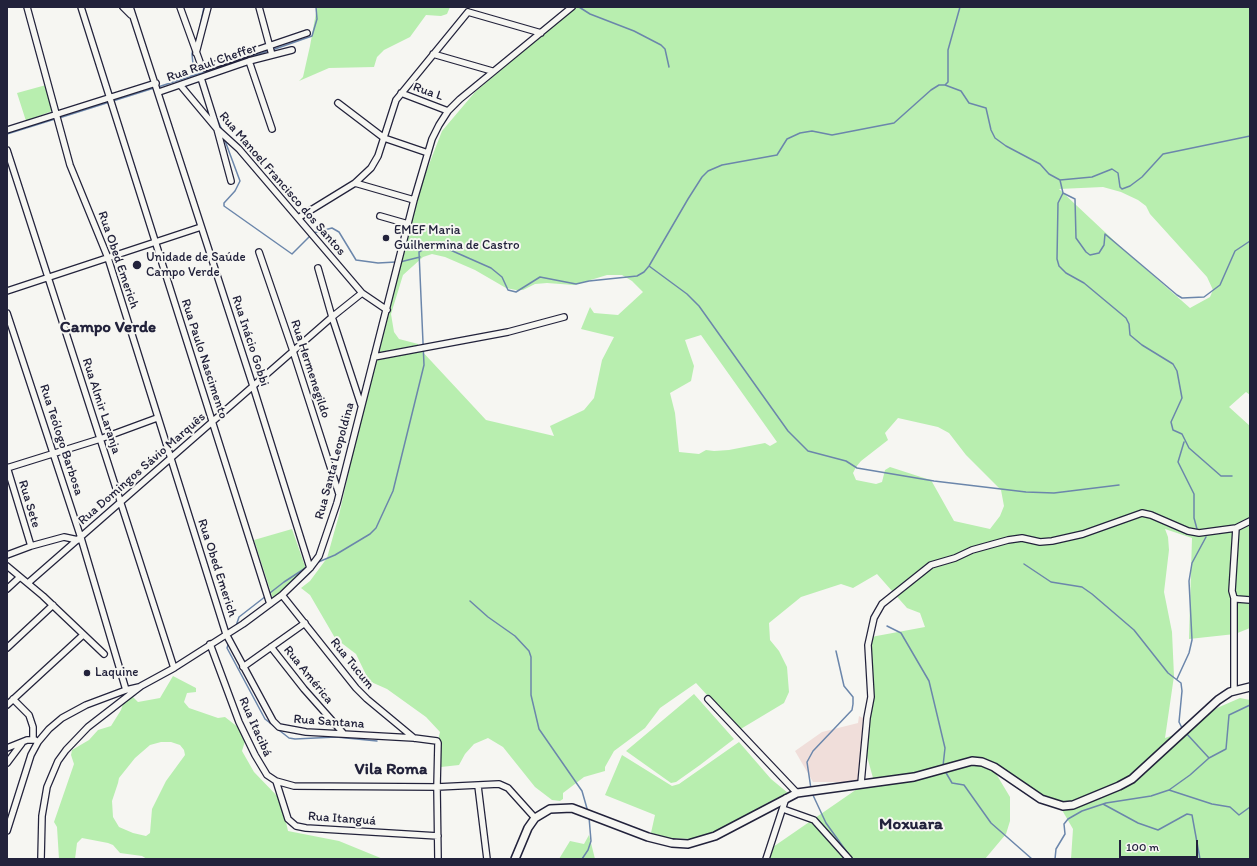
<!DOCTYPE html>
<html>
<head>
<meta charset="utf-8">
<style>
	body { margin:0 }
	#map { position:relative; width:1257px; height:866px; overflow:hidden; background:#f6f6f2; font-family:Itim,sans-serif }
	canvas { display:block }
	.frame { position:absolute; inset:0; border:8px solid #22223b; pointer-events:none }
	.scale { position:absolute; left:1119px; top:840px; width:79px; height:18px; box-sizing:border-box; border:2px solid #22223b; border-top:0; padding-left:5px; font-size:12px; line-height:14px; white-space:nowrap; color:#22223b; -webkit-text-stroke:3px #f6f6f2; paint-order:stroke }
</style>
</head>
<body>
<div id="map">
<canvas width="1257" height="866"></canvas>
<div class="frame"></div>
<div class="scale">100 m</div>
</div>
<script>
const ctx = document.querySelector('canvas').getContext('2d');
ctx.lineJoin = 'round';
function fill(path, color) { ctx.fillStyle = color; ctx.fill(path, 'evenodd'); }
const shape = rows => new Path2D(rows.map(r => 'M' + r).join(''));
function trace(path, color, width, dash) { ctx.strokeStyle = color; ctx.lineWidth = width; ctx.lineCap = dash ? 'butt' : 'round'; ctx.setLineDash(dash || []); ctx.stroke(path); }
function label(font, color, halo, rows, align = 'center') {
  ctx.font = font + ' Itim,sans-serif'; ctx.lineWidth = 4; ctx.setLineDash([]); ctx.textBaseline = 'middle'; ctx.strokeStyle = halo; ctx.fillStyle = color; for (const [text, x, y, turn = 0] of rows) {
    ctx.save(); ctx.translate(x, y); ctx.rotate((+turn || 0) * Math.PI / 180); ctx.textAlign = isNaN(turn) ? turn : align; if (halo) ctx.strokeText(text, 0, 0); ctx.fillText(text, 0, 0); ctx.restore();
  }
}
const built = shape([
	[859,716,863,718,859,782,813,782,795,751,822,732,858,723]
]);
const green = shape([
	[317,7,450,7,447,14,441,16,426,15,410,37,384,50,377,57,374,67,329,68,299,81,303,77,310,46],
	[569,7,1250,7,1250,395,1246,392,1229,407,1250,426,1250,628,1235,634,1189,639,1192,538,1165,529,1168,537,1169,550,1164,592,1172,632,1174,676,1165,738,1185,731,1217,708,1240,698,1250,700,1250,859,1071,859,1073,829,1062,810,1036,801,1027,793,995,772,1010,797,1010,821,1006,834,985,859,769,859,773,847,873,778,865,749,873,697,870,661,871,637,925,627,920,613,907,608,877,574,853,588,841,584,801,597,769,623,770,640,779,651,787,667,789,692,784,703,739,730,696,683,660,708,645,728,614,751,605,767,605,771,584,777,563,793,563,799,560,801,552,800,535,787,503,747,488,738,474,744,465,754,459,765,441,767,439,765,439,736,440,732,426,717,387,689,369,681,356,654,335,638,310,595,301,588,310,581,327,558,339,515,366,396,416,198,442,131,475,92,546,32],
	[1103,187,1121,192,1138,200,1146,206,1150,214,1207,277,1213,290,1210,297,1190,308,1124,250,1059,189],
	[432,254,445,257,475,270,506,288,516,290,523,290,535,284,547,283,574,285,607,275,622,275,632,281,643,292,618,315,594,313,590,307,581,329,614,337,602,360,594,398,584,410,550,426,554,436,486,420,419,348,418,344,399,339,394,332,391,314,403,275,423,257],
	[701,335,777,442,770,446,765,443,729,450,714,451,706,450,699,454,679,452,675,413,670,393,691,381,694,366,685,340],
	[898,418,938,427,949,433,966,455,1001,490,1004,506,1000,516,990,529,954,521,931,480,924,478,890,467,885,470,882,482,876,484,856,480,853,473,856,467,861,461,888,440,885,433],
	[46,85,52,111,26,121,17,93],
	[292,529,306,569,273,599,254,540],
	[173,676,196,688,196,692,187,693,184,702,189,708,218,718,225,717,239,728,245,741,242,751,254,772,281,800,288,831,339,841,383,859,147,859,142,856,120,853,113,845,108,843,82,838,77,843,75,859,59,859,57,827,54,822,74,764,71,755,72,750,89,740,98,730,111,726,121,710,125,698,131,695,138,702,160,698],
	[161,742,171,742,180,745,184,750,185,755,166,781,152,809,150,833,146,836,133,833,119,827,113,817,112,801,118,783,119,778,135,758,150,745],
	[694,694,734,739,700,765,676,782,671,783,626,751],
	[739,742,771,779,788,793,767,803,715,833,696,839,669,838,651,833,655,815,605,795,622,755,672,786,679,784],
	[589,835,595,859,559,859,570,841,584,844]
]);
const stream = shape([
	[579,7,590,14,634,31,661,45,665,49,669,67],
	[198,36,204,7],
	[193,49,192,54,194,75],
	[272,50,312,36,317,19,316,7],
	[945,85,948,82,948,50,960,7],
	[158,87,268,51],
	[216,117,222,130],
	[59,118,154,88],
	[7,134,55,119],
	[224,138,240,181,235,191,224,203,224,206,292,254,310,236],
	[1060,180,1063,193,1058,203,1057,259,1059,266,1066,273,1084,283,1126,318,1129,324,1130,335,1142,345,1173,364,1177,371,1182,398,1171,422,1173,430,1182,434,1189,448,1221,476,1232,476],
	[1063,193,1075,199,1076,238,1086,252,1090,255,1099,253,1104,245,1105,234,1177,295,1182,298,1204,297,1220,285,1235,251,1250,241],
	[313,233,332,228,339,232,356,260,378,263,396,262],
	[400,262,420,257],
	[649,266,687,294,699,306,788,431,808,451,846,461,857,468,934,481,1026,492,1054,493,1119,485],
	[1184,442,1178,462,1194,494,1194,518,1197,529],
	[316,563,335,555,370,534,376,528,393,491,424,365,419,252,431,245,439,245,491,268,502,277,508,290,516,292,540,277,576,284,589,281,637,276,644,272,649,266,688,199,702,177,708,171,722,165,777,155,787,139,800,133,812,131,832,135,894,123,931,90,939,85,945,85,961,91,969,103,986,108,991,130,995,138,1006,146,1040,164,1049,174,1060,180,1092,177,1112,169,1118,173,1120,187,1122,189,1130,186,1142,177,1163,154,1250,136],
	[1024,564,1051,582,1082,587,1092,594,1134,630,1168,673,1181,683,1182,691,1179,722,1183,730],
	[470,601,488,617,515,636,529,651,531,657,531,695,539,729,582,791,588,812],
	[236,626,239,617,284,582,307,567],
	[887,626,901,633,929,681,945,748,943,766],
	[229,642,227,648,265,719,289,738,295,739,336,737,377,741],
	[1177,679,1189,653,1192,640,1189,581,1192,563,1206,537],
	[1186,733,1209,758],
	[945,771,952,783,964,785,991,823,1032,859],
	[811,789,807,762,813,751,852,710,853,704,853,697,844,686,836,651],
	[1169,790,1212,804,1230,807,1239,815,1250,807],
	[812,793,826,823,849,855],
	[1103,804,1138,823,1158,830,1187,814,1192,815,1200,859],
	[582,859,588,850,591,841,589,817],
	[1055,859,1056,849,1065,834,1064,824,1068,819,1082,811,1106,803,1151,796,1169,790,1190,775,1209,758,1226,749,1229,715,1250,705]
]);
const minor = shape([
	[27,7,70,165,108,258,226,634,273,721,279,727,306,732,414,738,437,741,438,743,437,787,438,859],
	[81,7,270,604],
	[123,7,131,15],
	[130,7,253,386,310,568],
	[180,7,201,65,204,68,307,33],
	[259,7,272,55],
	[468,12,541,33],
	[196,53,208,7],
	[433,54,492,71],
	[249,61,272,129],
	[201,78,217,129,231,181],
	[181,86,217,129,239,149,362,293,387,310],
	[159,92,249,61,292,50],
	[401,93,448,111],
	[338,103,384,138,428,153],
	[7,130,156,83],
	[7,150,174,668],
	[355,183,414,200],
	[380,216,408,224],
	[298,218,355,183,371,168,378,156,396,100,468,12],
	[259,252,293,351,339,494],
	[318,268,332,317,361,405],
	[7,291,201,227],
	[7,313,81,538,126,690],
	[374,357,508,332,564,317],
	[7,467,31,546],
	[7,468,100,439,157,418],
	[1236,528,1232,591,1234,598,1237,599,1250,600],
	[7,555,31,546,64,537,78,540],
	[7,566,43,596,104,654],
	[28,583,332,317,362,293],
	[7,589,20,577],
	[282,595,356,688,367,699,414,738],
	[210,644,239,722,255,755,267,775,276,781,294,786,437,787,499,784,508,788,535,818],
	[271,647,304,689,344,734],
	[7,648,53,605],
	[243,667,305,623],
	[1234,691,1234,598],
	[13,699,29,715,33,727,33,739],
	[708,699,797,793],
	[7,705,83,635],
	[7,748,27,740,35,740],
	[7,763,22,743],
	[276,781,288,819,296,826,306,828,438,836],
	[861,783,867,718,871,697,868,645,874,618,882,604,931,565,955,558,972,550,1008,540,1022,538,1040,542,1052,541,1083,534,1142,513,1151,515,1188,531,1199,533,1236,528,1250,521],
	[478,786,487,859],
	[783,809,814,820,849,859],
	[7,831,31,755,38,742,49,729,62,718,86,705,126,690,139,687],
	[41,859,42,816,47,787,58,761,66,750,88,727,141,686,174,668,243,624,282,595,310,568,319,556,337,503,414,200,432,139,439,125,448,111,460,99,572,7],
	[766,859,786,798]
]);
const tertiary = shape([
	[515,859,528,828,535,818,550,809,572,808,648,837,672,843,688,844,715,836,797,793,914,777,972,761,982,762,994,767,1041,799,1063,806,1073,805,1119,786,1132,779,1218,700,1230,692,1250,687]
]);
const markers = [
	[386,238,4,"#22223b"],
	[137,265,5,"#22223b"],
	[87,673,4,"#22223b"]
];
const streetNames = [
	["Rua Raul Cheffer",212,63,-19],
	["Rua L",428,92,20],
	["Rua Manoel Francisco dos Santos",282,184,49],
	["Rua Obed Emerich",118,260,71],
	["Rua Inácio Gobbi",250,341,72],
	["Rua Paulo Nascimento",204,359,72],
	["Rua Hermenegildo",310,369,72],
	["Rua Almir Laranja",101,406,72],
	["Rua Teólogo Barbosa",61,440,72],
	["Rua Santa Leopoldina",335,461,-75],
	["Rua Domingos Sávio Marquês",142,469,-41],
	["Rua Sete",29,504,73],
	["Rua Obed Emerich",217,568,72],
	["Rua Tucum",352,664,51],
	["Rua América",308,675,51],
	["Rua Santana",329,722,4],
	["Rua Itacibá",255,727,66],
	["Rua Itanguá",342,819,4]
];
const poiNames = [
	["EMEF Maria",394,231],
	["Guilhermina de Castro",394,246],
	["Unidade de Saúde",146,258],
	["Campo Verde",146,273],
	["Laquine",95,673]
];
const districtNames = [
	["Campo Verde",108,328],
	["Vila Roma",391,770],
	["Moxuara",911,825]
];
fill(built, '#f0deda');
fill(green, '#b8eeaf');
trace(stream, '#6b86ab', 1.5);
trace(minor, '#22223b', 8);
trace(tertiary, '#22223b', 10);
trace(minor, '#f6f6f2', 5.5);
trace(tertiary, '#f6f6f2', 7);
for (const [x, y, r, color] of markers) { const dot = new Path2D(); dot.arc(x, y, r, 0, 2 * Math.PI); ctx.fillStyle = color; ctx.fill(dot); trace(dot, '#f6f6f2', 1.5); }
label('13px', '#22223b', '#f6f6f2', streetNames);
label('13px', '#22223b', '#f6f6f2', poiNames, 'left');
label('bold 17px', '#22223b', '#f6f6f2', districtNames);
</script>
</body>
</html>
